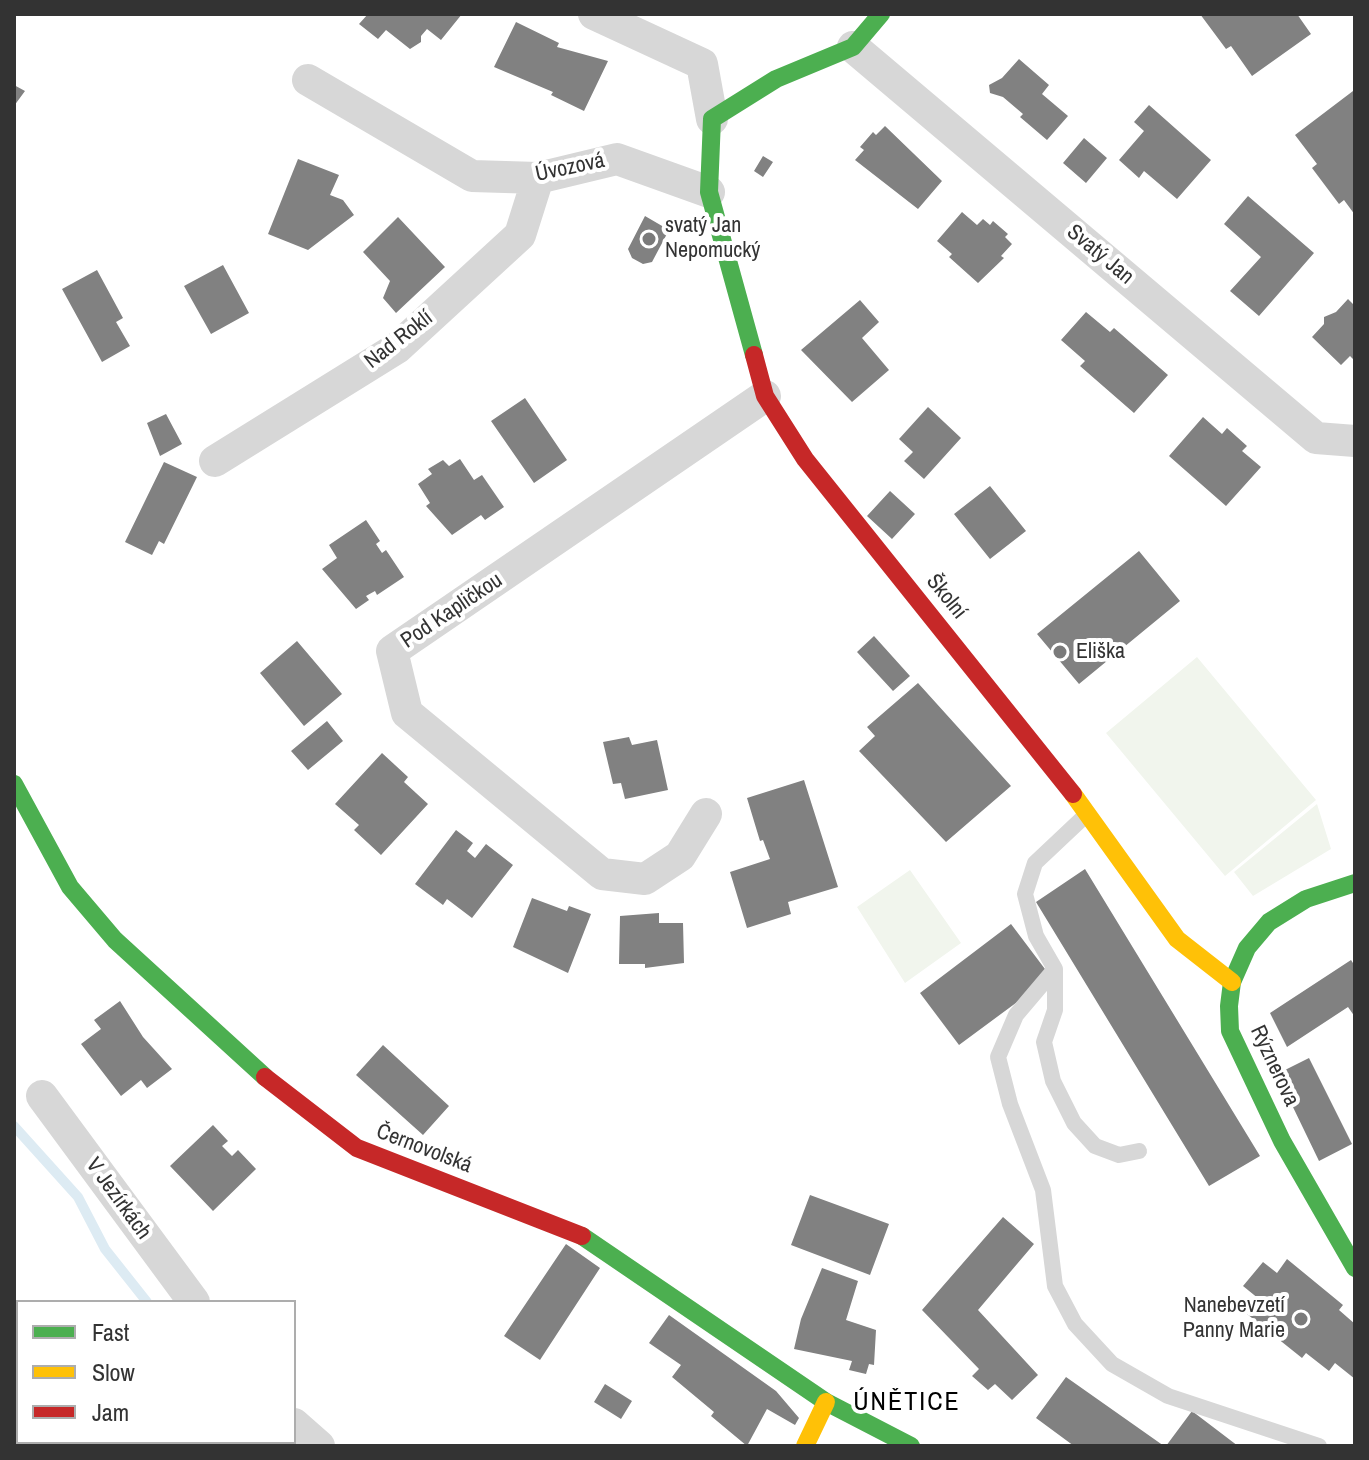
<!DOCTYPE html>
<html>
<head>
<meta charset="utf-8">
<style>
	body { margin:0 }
	#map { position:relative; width:1369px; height:1460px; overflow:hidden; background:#fff; font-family:"Archivo Narrow",sans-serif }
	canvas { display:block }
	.frame { position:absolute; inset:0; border:16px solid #333; pointer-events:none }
	.legend { position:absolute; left:16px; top:1300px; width:280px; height:144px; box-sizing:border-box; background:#fff; border:2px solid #adadad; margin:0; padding:10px 14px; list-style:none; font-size:24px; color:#333 }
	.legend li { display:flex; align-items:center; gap:16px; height:40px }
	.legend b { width:40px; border:2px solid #adadad }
</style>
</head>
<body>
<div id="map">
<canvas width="1369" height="1460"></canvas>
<div class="frame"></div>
<ul class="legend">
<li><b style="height:10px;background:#4caf50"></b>Fast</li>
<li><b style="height:10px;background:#ffc107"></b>Slow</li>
<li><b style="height:10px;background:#c62828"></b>Jam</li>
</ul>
</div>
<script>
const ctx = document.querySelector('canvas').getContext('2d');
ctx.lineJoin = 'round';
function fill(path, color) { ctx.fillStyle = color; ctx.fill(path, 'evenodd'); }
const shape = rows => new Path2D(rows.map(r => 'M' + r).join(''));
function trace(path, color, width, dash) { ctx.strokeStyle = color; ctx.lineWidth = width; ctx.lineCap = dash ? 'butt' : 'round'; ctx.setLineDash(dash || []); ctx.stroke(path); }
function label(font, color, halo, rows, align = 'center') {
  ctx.font = font + ' "Archivo Narrow",sans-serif'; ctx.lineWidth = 8; ctx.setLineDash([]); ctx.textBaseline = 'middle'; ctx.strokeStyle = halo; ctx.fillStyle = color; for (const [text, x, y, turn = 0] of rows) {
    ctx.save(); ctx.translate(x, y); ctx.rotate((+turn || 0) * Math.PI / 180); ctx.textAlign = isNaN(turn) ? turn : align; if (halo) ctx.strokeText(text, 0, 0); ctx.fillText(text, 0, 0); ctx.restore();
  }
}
const green = shape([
	[1197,657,1316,800,1225,876,1106,733],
	[1317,804,1331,849,1253,896,1234,872],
	[910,870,961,943,905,983,857,907]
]);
const stream = shape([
	[14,1126,78,1197,105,1249,147,1302],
	[209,1442,211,1446]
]);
const building = shape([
	[368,14,462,14,441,40,427,29,421,36,421,42,410,49,386,30,378,39,359,24],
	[1200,14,1297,14,1311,34,1252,76,1231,46,1226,49],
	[516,22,559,43,557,47,608,61,584,111,551,95,553,92,494,67],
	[1019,59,1049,85,1042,94,1068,116,1047,140,1020,117,1023,114,1003,97,990,93,989,85,1002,78],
	[14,85,25,91,14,106],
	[1353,91,1355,94,1355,215,1344,200,1339,204,1312,168,1317,164,1295,135],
	[1149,105,1211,160,1177,199,1144,171,1139,178,1119,160,1144,131,1134,122],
	[885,126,942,181,918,209,855,160,864,150,860,147,873,132,876,135],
	[1084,138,1107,158,1086,183,1063,163],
	[763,156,773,162,763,177,754,171],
	[298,159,339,175,330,195,343,200,354,215,308,250,268,234],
	[1248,196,1314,253,1259,316,1230,291,1261,257,1224,224],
	[962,212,977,225,983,219,990,225,993,221,1008,234,1005,237,1012,244,1001,256,1004,258,978,283,949,257,952,254,937,241],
	[645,216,669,230,652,262,643,264,632,258,628,249],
	[398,217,445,267,396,313,383,298,390,281,363,252],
	[223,265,249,313,211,334,184,286],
	[97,270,123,318,116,322,130,346,102,362,62,289],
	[1348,299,1355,306,1355,361,1350,356,1341,365,1312,337,1324,324,1324,317,1336,312],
	[860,300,879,322,862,338,889,370,852,402,801,350],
	[1086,312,1110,332,1114,328,1168,375,1134,413,1080,366,1085,361,1061,340],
	[525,398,567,460,534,483,491,421],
	[928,407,961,438,924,479,904,461,913,452,899,439],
	[166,414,182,444,160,456,147,423],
	[1203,417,1222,434,1227,428,1247,446,1242,451,1261,467,1226,506,1169,456],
	[460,459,474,480,482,475,504,507,485,520,481,515,452,535,426,506,430,503,418,484,432,474,428,469,443,460,449,466],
	[164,462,197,477,164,544,159,541,152,555,125,542],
	[990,486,1026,531,990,559,954,514],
	[890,491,915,514,892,539,867,516],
	[366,520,380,541,376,544,382,553,386,550,404,577,377,595,375,591,366,596,369,600,356,609,322,569,337,558,329,545],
	[1139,551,1180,601,1079,684,1037,634],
	[874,636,910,676,893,691,857,652],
	[297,641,342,694,304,726,260,673],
	[918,683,1011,786,946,842,859,751,875,736,867,727],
	[327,721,343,741,308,770,291,751],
	[629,737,632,745,657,740,668,790,625,799,621,783,613,784,603,742],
	[382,753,408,777,404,782,428,804,381,855,354,830,359,825,335,804],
	[804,780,838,887,788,902,791,914,747,928,730,872,770,859,763,840,760,841,747,798],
	[456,830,473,843,467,851,475,858,486,844,513,865,472,918,447,899,443,905,415,884],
	[1085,869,1260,1156,1209,1186,1036,902],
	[532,898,567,911,569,906,591,914,568,973,513,947],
	[659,913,659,923,683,923,684,963,645,968,645,964,619,964,620,916],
	[1011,924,1051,977,959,1045,920,993],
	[1351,960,1355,966,1355,1017,1348,1007,1287,1047,1270,1013],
	[120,1001,143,1037,172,1069,147,1088,141,1080,121,1096,81,1044,101,1029,94,1020],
	[383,1045,449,1106,423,1135,356,1075],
	[1309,1058,1352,1144,1319,1161,1277,1074],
	[213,1125,228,1141,222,1146,232,1156,238,1150,256,1169,213,1211,170,1166],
	[810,1195,889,1224,870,1275,791,1245],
	[1003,1217,1034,1244,978,1310,1038,1375,1012,1400,995,1384,988,1390,972,1376,979,1369,922,1310],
	[566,1244,600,1268,540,1360,504,1336],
	[1287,1259,1343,1305,1339,1310,1355,1324,1355,1379,1335,1363,1329,1371,1306,1353,1302,1358,1247,1314,1259,1299,1243,1286,1263,1262,1277,1273],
	[822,1268,858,1281,846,1320,876,1330,874,1365,869,1364,866,1374,849,1370,852,1361,794,1349,801,1319],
	[669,1315,776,1391,799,1418,795,1425,767,1409,747,1446,711,1416,714,1412,672,1377,681,1365,649,1343],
	[1066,1377,1164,1446,1074,1446,1036,1418],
	[605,1384,632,1401,621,1419,594,1402],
	[1192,1411,1238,1446,1166,1446]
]);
const lane = shape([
	[1087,814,1035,863,1025,894,1036,936,1055,969,1055,1010,1044,1042,1053,1081,1074,1123,1095,1146,1119,1155,1139,1151],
	[1055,969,1016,1015,998,1057,1010,1104,1043,1190,1055,1286,1075,1324,1112,1364,1168,1396,1319,1446],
	[75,1446,77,1442]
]);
const street = shape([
	[594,14,702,64,712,119],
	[853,47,1316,438,1355,441],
	[308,80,472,176,538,178,617,159,709,192],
	[215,461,397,348,520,235,538,178],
	[706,814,680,856,645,879,602,874,407,713,392,651,765,396],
	[42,1096,194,1302],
	[14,1423,18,1427],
	[294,1424,319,1446]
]);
const fast = shape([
	[754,355,709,192,712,119,776,79,853,47,881,14],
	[14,784,70,887,115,940,265,1077],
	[1355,883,1306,899,1269,922,1247,948,1232,982,1229,1006,1230,1031,1282,1141,1355,1268],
	[582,1236,826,1402,911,1446]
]);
const slow = shape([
	[1073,794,1177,939,1232,982],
	[805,1446,826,1402]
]);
const jam = shape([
	[754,355,765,396,805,459,1073,794],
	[265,1077,357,1148,582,1236]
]);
const markers = [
	[649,239,8,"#7a7a7a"],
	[1060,652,8,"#7a7a7a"],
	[1301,1319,8,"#7a7a7a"]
];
const streetNames = [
	["Úvozová",570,168,-12],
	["Svatý Jan",1100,255,40],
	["Nad Roklí",399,340,-38],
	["Školní",946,597,51],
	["Pod Kapličkou",452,611,-34],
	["Rýznerova",1274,1066,65],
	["Černovolská",424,1149,21],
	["V Jezírkách",118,1199,54]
];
const poiNames = [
	["svatý Jan",665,226],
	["Nepomucký",665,251],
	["Eliška",1076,652],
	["Nanebevzetí",1285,1306,"right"],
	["Panny Marie",1285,1331,"right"]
];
const quarterNames = [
	["ÚNĚTICE",907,1403]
];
fill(green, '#f1f5ed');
trace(stream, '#ddebf3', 10);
fill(building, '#818181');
trace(lane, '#d7d7d7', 16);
trace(street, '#d7d7d7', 32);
trace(fast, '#4caf50', 18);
trace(slow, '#ffc107', 18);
trace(jam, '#c62828', 18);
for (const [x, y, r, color] of markers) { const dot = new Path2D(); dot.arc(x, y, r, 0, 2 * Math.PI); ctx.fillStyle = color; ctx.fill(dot); trace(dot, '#fff', 3); }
label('22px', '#333', '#fff', streetNames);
label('22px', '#333', '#fff', poiNames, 'left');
ctx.letterSpacing = '2px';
label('26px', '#000', '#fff', quarterNames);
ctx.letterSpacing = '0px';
</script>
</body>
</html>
